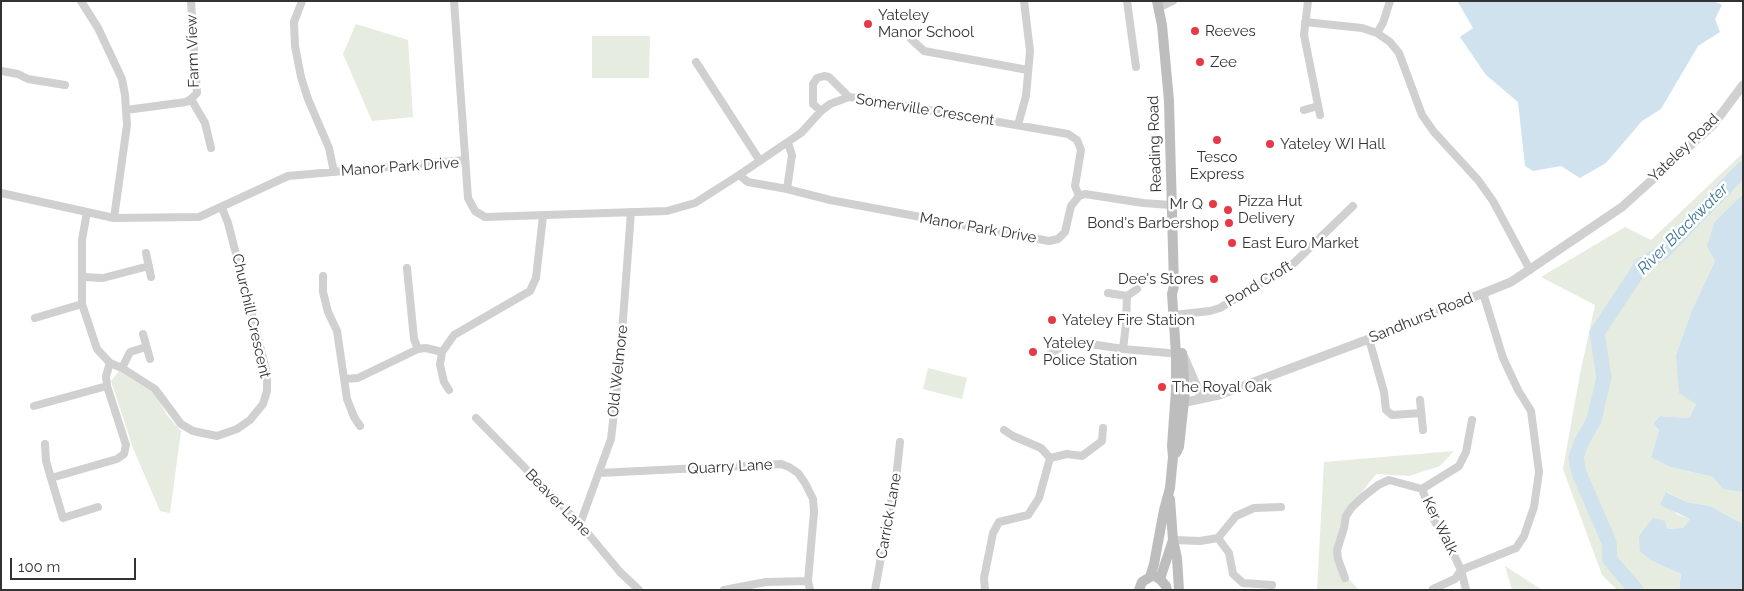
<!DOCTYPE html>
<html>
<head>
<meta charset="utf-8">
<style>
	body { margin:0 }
	#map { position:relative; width:1744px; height:591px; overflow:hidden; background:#fff; font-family:Raleway,sans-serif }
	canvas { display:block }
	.frame { position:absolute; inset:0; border:2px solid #333; pointer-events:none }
	.scale { position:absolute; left:10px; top:558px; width:126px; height:22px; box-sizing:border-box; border:2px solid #333; border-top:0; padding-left:6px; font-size:15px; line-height:18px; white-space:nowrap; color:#333; -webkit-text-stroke:4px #fff; paint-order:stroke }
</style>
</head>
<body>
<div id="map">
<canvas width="1744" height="591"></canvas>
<div class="frame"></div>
<div class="scale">100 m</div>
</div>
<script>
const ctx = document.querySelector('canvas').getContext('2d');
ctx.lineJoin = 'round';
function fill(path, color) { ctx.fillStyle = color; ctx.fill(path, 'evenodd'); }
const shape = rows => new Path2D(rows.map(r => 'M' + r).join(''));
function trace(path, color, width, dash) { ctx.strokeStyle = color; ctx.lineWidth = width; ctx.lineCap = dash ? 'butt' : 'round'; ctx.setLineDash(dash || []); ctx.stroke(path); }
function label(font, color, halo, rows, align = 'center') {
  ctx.font = font + ' Raleway,sans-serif'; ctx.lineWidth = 5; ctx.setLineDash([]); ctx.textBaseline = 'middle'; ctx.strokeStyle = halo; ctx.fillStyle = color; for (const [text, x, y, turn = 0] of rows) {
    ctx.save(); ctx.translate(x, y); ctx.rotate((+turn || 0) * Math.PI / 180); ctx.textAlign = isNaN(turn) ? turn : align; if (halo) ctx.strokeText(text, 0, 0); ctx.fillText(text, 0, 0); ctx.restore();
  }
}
const green = shape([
	[356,24,408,40,413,117,372,121,343,54],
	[592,36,650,36,649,78,592,78],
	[1743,153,1743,194,1715,221,1715,261,1691,312,1676,355,1696,404,1689,418,1660,416,1653,423,1659,430,1651,456,1670,467,1713,477,1723,488,1743,492,1743,524,1710,506,1687,502,1667,492,1676,514,1690,519,1683,528,1667,529,1650,560,1681,574,1679,590,1617,590,1602,575,1563,469,1580,374,1595,305,1541,277,1625,227,1651,240],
	[928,368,967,378,962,399,923,389],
	[119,371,155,394,167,415,181,431,170,513,160,511,133,448,111,381],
	[1454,451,1440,466,1409,476,1376,474,1344,515,1339,568,1359,590,1317,590,1324,462],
	[1505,566,1542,590,1512,590]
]);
const water = shape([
	[1450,1,1714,1,1722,5,1715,19,1720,32,1698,46,1661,109,1642,121,1606,163,1580,178,1561,166,1533,171,1525,166,1518,102,1486,75,1460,37,1473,28,1458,2],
	[1743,194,1743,492,1723,489,1713,477,1670,467,1651,457,1659,430,1653,423,1660,416,1689,418,1696,404,1679,393,1676,355,1691,312,1715,261,1707,246,1715,221],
	[1666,492,1687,502,1710,506,1743,524,1743,590,1679,590,1681,574,1650,560,1640,551,1639,536,1653,518,1665,521,1667,529,1683,528,1690,519,1660,505]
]);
const river = shape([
	[1636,590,1610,560,1609,542,1579,473,1576,457,1581,443,1594,420,1604,377,1597,333,1642,265,1663,252,1743,169]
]);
const minor = shape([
	[81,1,98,28,122,79,125,95,127,125,114,218],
	[302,1,294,22,295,46,301,77,308,99,329,148,334,172],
	[454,1,468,198,475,211,485,217,667,211,695,203,739,175,748,182,787,189,830,200,1049,241,1058,239,1065,232,1071,206,1079,196,1085,194,1143,203,1171,205],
	[1127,1,1136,67],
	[1308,1,1304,35,1320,115],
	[1390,1,1383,23,1377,33,1390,42,1399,53,1422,115,1434,132,1478,180,1493,201,1530,270],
	[1158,8,1173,1],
	[1305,22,1362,28,1377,33],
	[911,39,924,51,1028,70],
	[696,62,760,161],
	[1,71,18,74,28,79,65,85],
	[191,99,205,123,211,148],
	[126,110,186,102,191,99,197,93,191,1],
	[1304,110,1318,106],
	[821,111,813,104,813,84,817,78,824,76,829,77,849,97],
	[1018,125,1026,96,1030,51,1024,1],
	[739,175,801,133,821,111,830,104,849,97,865,99,1068,134,1077,140,1081,150,1075,186,1079,196],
	[787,189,792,155,788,143],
	[1,193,114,218,199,217,288,176,465,160],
	[87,212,82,240,82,304,97,349,110,363,122,368,155,389,181,424,193,431,217,436,237,429,250,420,263,404,267,391,267,374,260,346,228,223,222,208],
	[146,253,151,277],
	[407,268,414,339,418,349],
	[323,276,323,292,328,312,337,331,347,399,354,417,360,426],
	[83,277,103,278,149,266],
	[1108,293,1127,296,1126,324,1123,349],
	[1127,296,1137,289],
	[1173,315,1210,311,1220,308,1294,263,1353,206],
	[35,318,82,304],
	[143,334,150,359],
	[1369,339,1384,392,1386,410,1392,415,1421,413],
	[1051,353,1071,341,1123,349,1180,354],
	[122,368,130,352,146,347],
	[344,379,358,378,418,349,426,348,442,352],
	[449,390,444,382,440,365,442,352,454,335,530,291,536,278,543,216],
	[1420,400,1423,430],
	[34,406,107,386],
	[476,418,580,524,620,572,639,590],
	[45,444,46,461,51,478],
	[1050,458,1067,454,1082,456,1102,441,1103,428],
	[599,473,781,464,789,467,798,473,805,483,813,499,814,512,808,581,810,590],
	[1422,489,1459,466,1466,452,1472,420],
	[98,507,63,518,51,478,117,459,124,454,126,445,107,386,106,376,110,363],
	[580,524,611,439,620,360,631,212],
	[1218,538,1229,553,1233,574,1243,583,1272,585],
	[1173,540,1200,541,1218,538,1236,516,1254,508,1281,507],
	[1345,578,1338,559,1337,550,1344,528,1346,516,1352,507,1364,496,1378,485,1389,480,1422,489,1433,518,1455,557,1461,570,1466,590],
	[1433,589,1455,579,1461,570,1516,548,1524,536,1534,507,1539,472,1531,411,1518,390,1503,358,1483,293],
	[724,590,766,582,808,581],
	[875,590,897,470,900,442],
	[985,590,984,578,993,533,999,522,1028,515,1039,498,1050,458,1041,448,1013,436,1004,430]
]);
const tertiary = shape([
	[1184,357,1200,394],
	[1177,404,1219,395,1369,339,1511,282,1622,207,1713,125,1743,85]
]);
const secondary = shape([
	[1176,453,1179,447,1185,392,1182,353],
	[1170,499,1173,540,1177,558,1179,590],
	[1156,577,1160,579,1166,586,1167,590],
	[1160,579,1173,540],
	[1139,590,1142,582,1150,577,1154,564,1164,510,1170,488,1173,457,1172,446,1176,390,1176,354,1172,294,1174,286,1169,101,1162,25,1157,1]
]);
const markers = [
	[868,24,5,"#e63946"],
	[1195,31,5,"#e63946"],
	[1200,62,5,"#e63946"],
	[1217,140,5,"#e63946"],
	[1270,144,5,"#e63946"],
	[1213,204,5,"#e63946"],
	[1228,210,5,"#e63946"],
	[1229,223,5,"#e63946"],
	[1232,243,5,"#e63946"],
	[1214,279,5,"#e63946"],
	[1052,320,5,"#e63946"],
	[1033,352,5,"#e63946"],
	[1162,387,5,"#e63946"]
];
const poiNames = [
	["Yateley",878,15],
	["Manor School",878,32],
	["Reeves",1205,31],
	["Zee",1210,62],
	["Yateley WI Hall",1280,144],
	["Tesco",1217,157,"center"],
	["Express",1217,174,"center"],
	["Pizza Hut",1238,201],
	["Delivery",1238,218],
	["Mr Q",1203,204,"right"],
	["Bond's Barbershop",1219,223,"right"],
	["East Euro Market",1242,243],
	["Dee's Stores",1204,279,"right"],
	["Yateley Fire Station",1062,320],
	["Yateley",1043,343],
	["Police Station",1043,360],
	["The Royal Oak",1172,387]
];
const streetNames = [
	["Farm View",193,51,-92],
	["Somerville Crescent",925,110,9],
	["Reading Road",1155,144,-92],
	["Yateley Road",1684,148,-44],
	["Manor Park Drive",400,167,-4],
	["Manor Park Drive",978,228,10],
	["Pond Croft",1259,284,-31],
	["Churchill Crescent",251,316,77],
	["Sandhurst Road",1421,318,-22],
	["Old Welmore",618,371,-84],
	["Quarry Lane",730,467,-3],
	["Beaver Lane",558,503,46],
	["Carrick Lane",889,516,-80],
	["Ker Walk",1440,526,64]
];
const waterNames = [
	["River Blackwater",1683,229,-45]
];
fill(green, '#e6ecdf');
fill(water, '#cfe2ee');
trace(river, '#cfe2ee', 15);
trace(minor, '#d0d0d0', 8);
trace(tertiary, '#d0d0d0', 9);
trace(secondary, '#bdbdbd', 10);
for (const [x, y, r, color] of markers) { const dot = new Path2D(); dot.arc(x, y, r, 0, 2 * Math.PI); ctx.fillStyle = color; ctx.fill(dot); trace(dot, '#fff', 2); }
label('15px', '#333', '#fff', poiNames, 'left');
label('15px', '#333', '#fff', streetNames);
label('italic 16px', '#3f7597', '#fff', waterNames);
</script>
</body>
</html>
